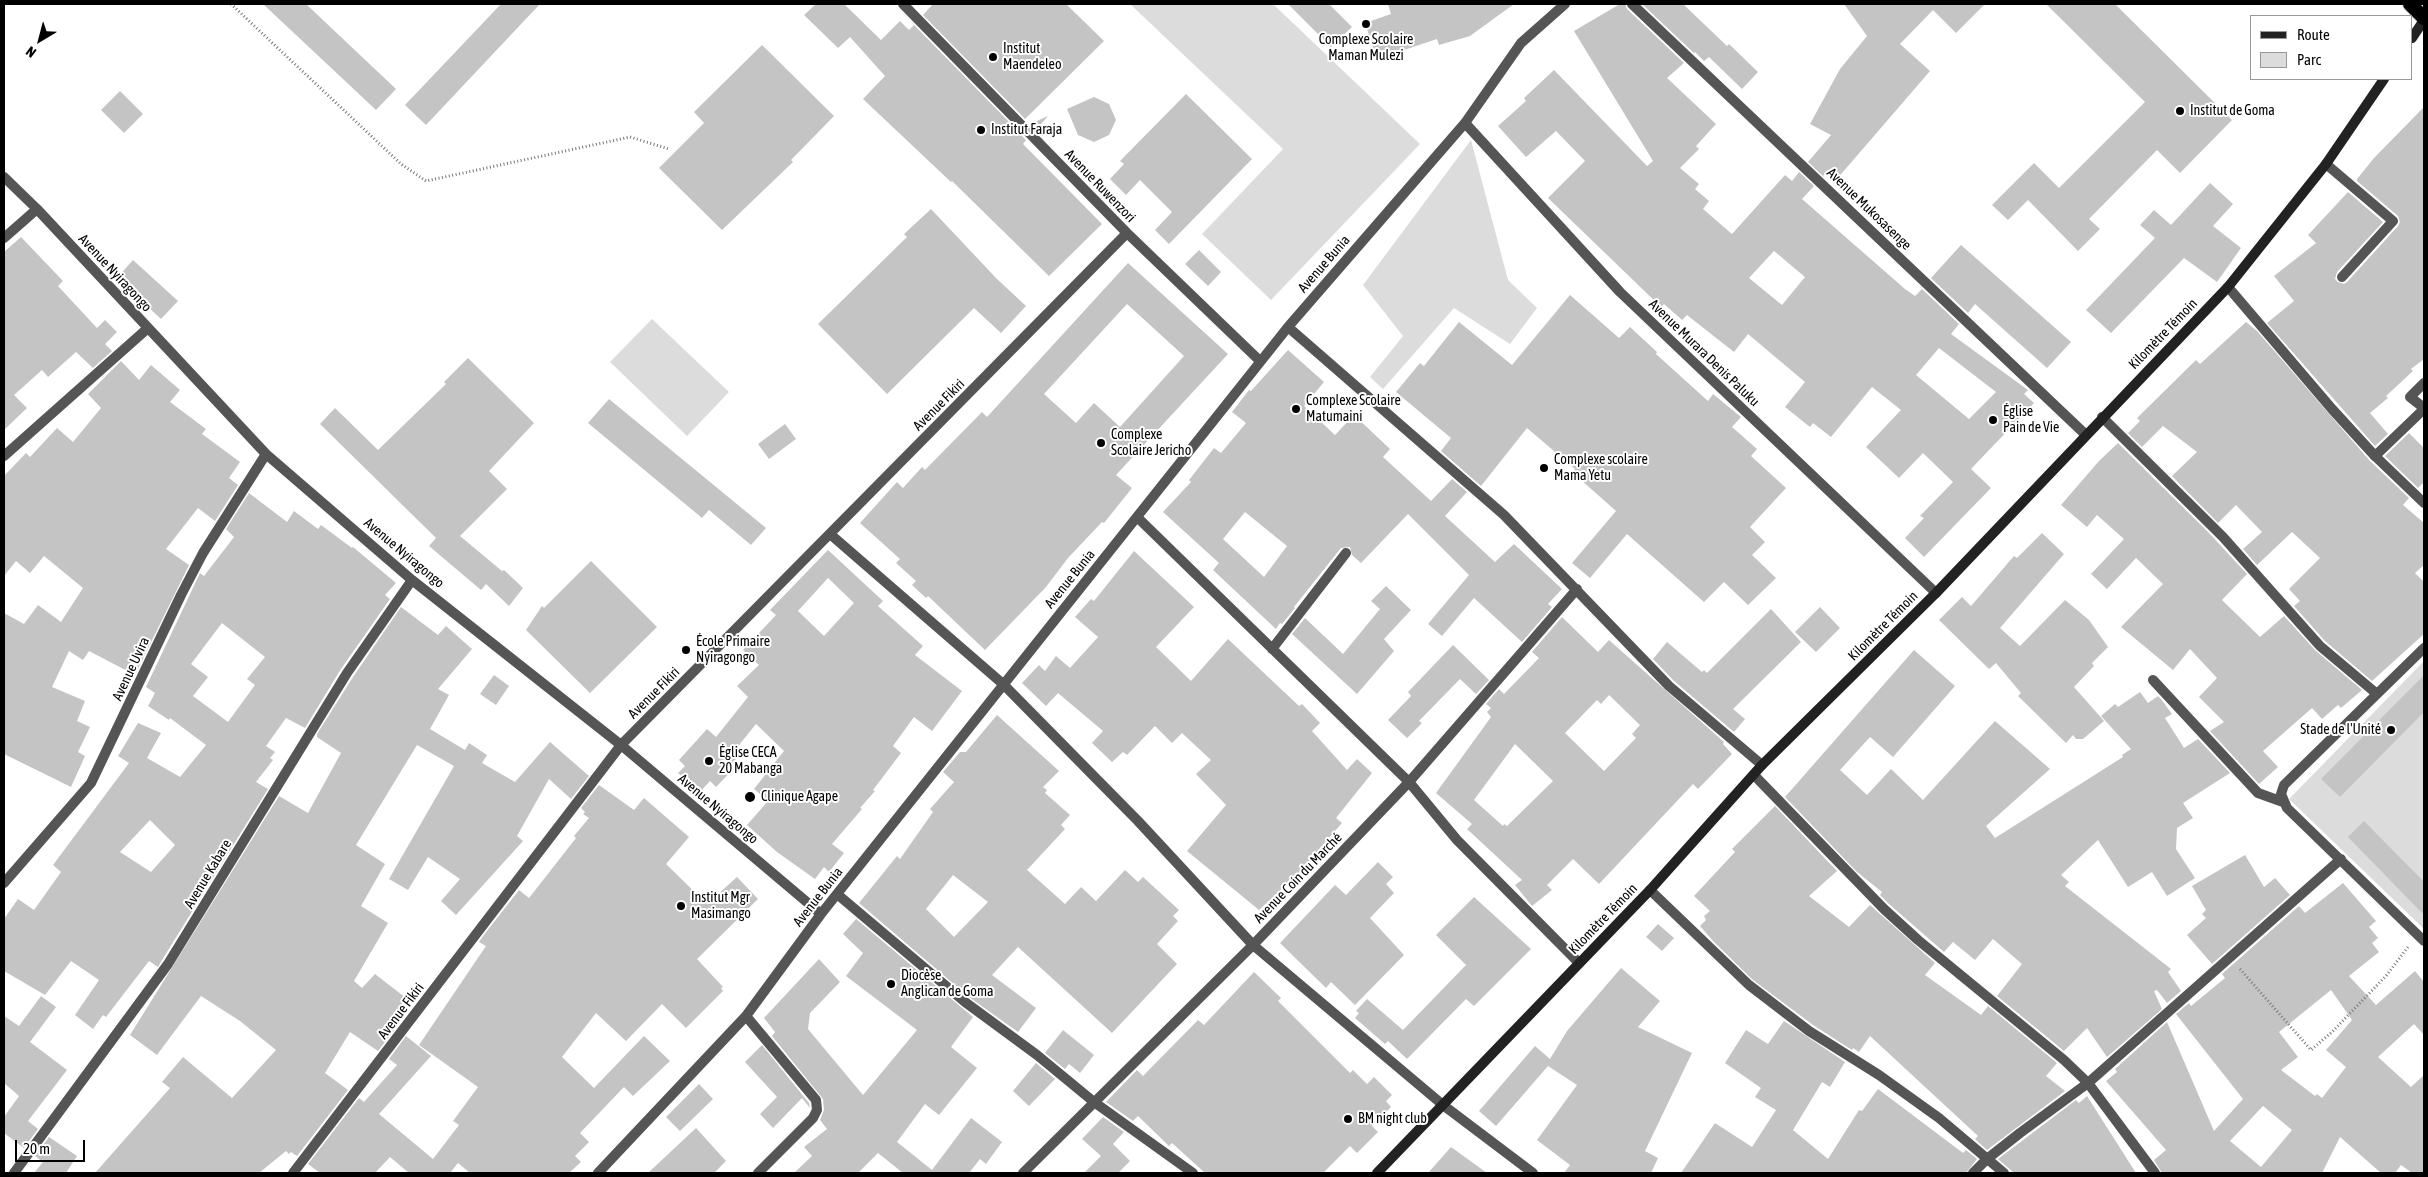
<!DOCTYPE html>
<html>
<head>
<meta charset="utf-8">
<style>
	body { margin:0 }
	#map { position:relative; width:2428px; height:1177px; overflow:hidden; background:#fff; font-family:"Asap Condensed",sans-serif }
	canvas { display:block }
	.frame { position:absolute; inset:0; border:5px solid #000; pointer-events:none }
	.legend { position:absolute; left:2250px; top:15px; width:162px; height:65px; box-sizing:border-box; background:#fff; border:1px solid #999; margin:0; padding:6px 9px; list-style:none; font-size:15px; color:#000 }
	.legend li { display:flex; align-items:center; gap:10px; height:25px }
	.legend b { width:25px; border:1px solid #999 }
	.north { position:absolute; left:15px; top:15px; width:50px; height:50px; -webkit-text-stroke:4px #fff; paint-order:stroke; rotate:217deg; font-size:14px; font-weight:700; line-height:20px; text-align:center; color:#000 }
	.north::after { content:''; display:block; margin:auto; width:18px; height:22px; background:#000; clip-path:polygon(50% 0,100% 100%,50% 72%,0 100%) }
	.scale { position:absolute; left:15px; top:1140px; width:70px; height:22px; box-sizing:border-box; border:2px solid #000; border-top:0; padding-left:6px; font-size:15px; line-height:18px; white-space:nowrap; color:#000; -webkit-text-stroke:4px #fff; paint-order:stroke }
</style>
</head>
<body>
<div id="map">
<canvas width="2428" height="1177"></canvas>
<div class="frame"></div>
<ul class="legend">
<li><b style="height:6px;background:#222"></b>Route</li>
<li><b style="height:14px;background:#dcdcdc"></b>Parc</li>
</ul>
<div class="north">N</div>
<div class="scale">20 m</div>
</div>
<script>
const ctx = document.querySelector('canvas').getContext('2d');
ctx.lineJoin = 'round';
function fill(path, color) { ctx.fillStyle = color; ctx.fill(path, 'evenodd'); }
const shape = rows => new Path2D(rows.map(r => 'M' + r).join(''));
function trace(path, color, width, dash) { ctx.strokeStyle = color; ctx.lineWidth = width; ctx.lineCap = dash ? 'butt' : 'round'; ctx.setLineDash(dash || []); ctx.stroke(path); }
function label(font, color, halo, rows, align = 'center') {
  ctx.font = font + ' "Asap Condensed",sans-serif'; ctx.lineWidth = 4; ctx.setLineDash([]); ctx.textBaseline = 'middle'; ctx.strokeStyle = halo; ctx.fillStyle = color; for (const [text, x, y, turn = 0] of rows) {
    ctx.save(); ctx.translate(x, y); ctx.rotate((+turn || 0) * Math.PI / 180); ctx.textAlign = isNaN(turn) ? turn : align; if (halo) ctx.strokeText(text, 0, 0); ctx.fillText(text, 0, 0); ctx.restore();
  }
}
const green = shape([
	[1130,4,1273,4,1420,144,1271,300,1202,234,1283,149],
	[1471,140,1508,280,1537,308,1510,344,1454,308,1383,389,1370,377,1403,336,1363,285],
	[652,319,729,392,687,436,610,362],
	[2424,661,2424,929,2289,799]
]);
const building = shape([
	[263,4,306,4,396,89,376,110],
	[501,4,540,4,426,125,405,105],
	[816,4,844,4,881,40,900,21,909,30,914,25,1016,129,1014,131,1016,130,1026,140,1023,144,1102,224,1049,276,952,181,951,182,863,99,885,76,850,37,838,48,804,15],
	[933,4,1066,4,1104,41,1025,119,923,15],
	[1288,4,1329,4,1352,27,1331,47],
	[1388,4,1514,4,1470,36,1439,45,1437,39,1377,59,1365,23,1391,14],
	[1620,4,1625,4,1627,9,1684,63,1667,78,1716,124,1696,146,1699,149,1680,168,1699,184,1695,189,1709,201,1703,209,1732,234,1785,175,1792,181,1799,172,1814,186,1802,199,1905,289,1915,296,1922,289,1959,324,1951,334,2028,390,2024,394,2034,403,1971,469,1991,488,1924,557,1905,538,1924,518,1920,516,1953,482,1923,453,1899,478,1866,447,1901,410,1872,387,1831,437,1813,423,1810,427,1785,407,1805,382,1748,334,1734,352,1687,315,1682,320,1664,304,1661,307,1548,198,1585,161,1556,131,1526,157,1498,126,1526,101,1524,98,1554,70,1647,166,1653,161,1574,31],
	[1774,251,1805,277,1782,305,1749,278],
	[1939,348,1996,392,1969,419,1916,375],
	[1642,4,1683,4,1727,46,1729,44,1758,72,1742,89,1709,57,1704,61,1695,52,1694,53],
	[1844,4,1985,4,1956,33,1933,10,1900,44,1930,71,1836,180,1827,172,1823,176,1808,162,1831,135,1810,124,1840,69,1867,36],
	[2046,4,2115,4,2232,120,2180,173,2157,150,2089,219,2100,229,2078,251,2028,200,2008,220,1992,205,2034,163,2059,188,2145,102],
	[762,45,834,116,791,160,793,162,722,230,659,168,704,123,694,112],
	[120,91,143,114,124,133,101,110],
	[1186,94,1252,159,1169,244,1155,230,1172,212,1140,180,1126,195,1110,179,1124,164,1120,161],
	[1094,97,1109,104,1116,120,1109,135,1094,142,1078,135,1067,109],
	[2424,107,2424,359,2411,369,2413,371,2386,396,2388,398,2370,413,2388,434,2375,446,2267,323,2294,301,2274,276,2316,243,2308,235,2348,192,2383,222,2337,272,2335,279,2338,282,2344,284,2347,282,2398,226,2400,222,2398,216,2357,181,2357,179,2374,158],
	[1048,116,1036,130,1030,124],
	[2210,183,2233,204,2213,226,2241,248,2217,282,2184,258,2111,333,2086,310,2155,238,2140,225,2154,210,2171,225],
	[931,209,996,278,1026,306,1001,333,974,308,887,394,818,324,907,237,904,234],
	[21,237,63,281,58,286,97,328,105,320,117,332,105,344,112,351,93,368,76,352,48,377,42,370,14,395,27,408,4,430,4,252],
	[1961,245,2071,342,2047,368,1975,304,1968,313,1931,278],
	[1199,250,1221,272,1208,286,1185,264],
	[133,260,178,301,161,319,117,278],
	[1128,263,1228,354,1116,475,1132,488,1104,523,1102,522,1068,558,1046,587,985,650,928,596,926,598,912,585,916,581,896,563,900,559,860,523,897,482,903,488,922,467,925,470,982,412,987,417],
	[1127,304,1184,356,1120,427,1094,403,1076,423,1044,394],
	[1570,295,1619,338,1630,327,1657,352,1656,354,1708,401,1713,394,1741,417,1732,427,1757,449,1751,456,1786,488,1750,527,1765,542,1752,555,1776,578,1748,605,1724,582,1704,602,1627,534,1590,578,1572,563,1616,511,1572,472,1575,469,1527,428,1481,486,1441,451,1451,438,1396,392,1420,363,1424,366,1459,322,1512,365],
	[2246,322,2257,331,2370,461,2409,498,2403,505,2424,523,2424,565,2415,573,2424,582,2424,634,2372,681,2325,641,2294,606,2300,601,2289,589,2320,558,2292,532,2257,565,2243,549,2262,532,2236,505,2218,523,2172,476,2197,452,2163,426,2142,447,2128,433,2140,421,2137,418,2196,360,2200,364],
	[1288,350,1324,382,1304,406,1335,435,1354,415,1390,449,1383,457,1431,501,1452,479,1467,492,1445,516,1495,562,1514,544,1562,589,1548,604,1552,607,1522,642,1474,598,1442,636,1428,624,1469,575,1408,514,1361,563,1352,555,1350,547,1341,548,1294,607,1295,608,1282,624,1280,623,1276,629,1213,570,1219,563,1163,512,1191,482,1189,480,1214,448,1221,453,1246,423,1232,412,1249,390,1251,391],
	[1245,512,1287,546,1264,577,1223,539],
	[468,358,534,423,489,471,507,489,460,536,502,571,504,570,523,588,509,606,486,584,481,590,429,546,436,538,320,424,335,408,378,450,446,384,444,382],
	[121,361,139,380,151,365,180,390,170,402,206,429,202,434,240,462,229,478,238,485,215,521,198,508,166,549,189,565,135,675,89,651,83,660,69,651,52,687,85,701,77,721,90,727,78,752,85,756,71,787,4,754,4,613,24,624,38,605,61,622,83,588,44,556,30,573,16,561,4,576,4,476,26,453,30,457,57,428,73,442,101,408,88,394],
	[609,399,766,528,751,545,709,510,702,518,588,423],
	[785,424,796,439,769,459,758,444],
	[2409,433,2424,448,2424,482,2418,488,2385,456],
	[2118,443,2210,534,2247,574,2222,600,2260,637,2284,616,2316,651,2362,690,2341,708,2338,705,2322,719,2312,708,2263,751,2278,767,2259,784,2210,731,2224,722,2199,697,2217,678,2190,649,2173,670,2121,627,2163,584,2136,558,2107,589,2091,574,2124,539,2097,515,2087,527,2061,505,2099,461],
	[249,493,287,522,294,511,318,529,321,525,352,548,353,547,396,583,385,595,390,599,341,669,305,728,286,718,266,746,275,752,270,758,273,760,256,782,268,789,162,960,158,967,149,961,106,1017,103,1015,93,1029,75,1015,99,980,71,961,45,995,4,971,4,919,18,899,34,910,61,872,53,865,129,763,118,756,138,723,161,733,147,758,180,777,206,745,170,718,169,720,148,706,155,693,146,687,200,573,204,576,234,537,226,529],
	[222,623,265,657,247,679,255,685,228,722,193,696,208,677,191,664],
	[150,820,175,845,151,872,120,852],
	[2042,533,2064,554,2000,628,2020,646,2065,600,2089,620,2108,647,2092,663,2094,666,2074,687,2104,721,2083,739,2076,739,2073,735,2066,743,2018,696,2021,693,1996,663,1989,669,1939,620,1962,597,1971,606,2014,556,2017,558],
	[828,550,883,601,878,606,923,646,915,655,962,691,932,731,914,717,893,746,901,753,873,790,875,791,860,808,862,809,832,844,844,853,829,872,824,867,815,879,777,852,747,825,768,801,754,789,784,751,756,724,731,755,739,763,716,787,710,781,699,793,678,773,685,766,679,760,707,729,716,737,748,697,737,686,759,665,743,650,776,615,770,610],
	[828,578,854,603,824,636,798,611],
	[1134,551,1194,607,1156,647,1191,681,1228,639,1299,706,1302,704,1320,723,1312,731,1347,770,1357,759,1372,773,1336,818,1342,823,1313,856,1315,858,1259,910,1187,851,1226,805,1196,774,1211,760,1182,733,1172,743,1155,726,1127,755,1123,752,1112,762,1092,743,1103,731,1058,693,1046,706,1022,683,1039,665,1045,671,1056,656,1070,668,1098,637,1075,617,1091,599,1094,601],
	[591,561,657,627,590,693,526,630,542,606,544,608],
	[1386,586,1411,610,1384,639,1394,651,1357,694,1292,634,1305,618,1343,654,1380,609,1371,601],
	[401,607,438,635,446,626,472,649,438,689,449,695,430,729,465,750,469,743,487,755,482,763,515,782,550,742,589,776,571,799,549,779,517,836,523,841,456,915,441,901,460,879,428,857,408,890,389,879,454,766,417,745,356,845,385,864,361,906,388,923,354,981,362,988,375,974,406,998,388,1022,396,1028,378,1051,350,1032,325,1073,348,1090,297,1156,291,1152,289,1154,286,1151,259,1173,95,1173,170,1088,162,1082,183,1057,232,1098,276,1050,240,1021,201,996,157,1055,130,1035,279,796,308,813,341,753,317,737,317,734,353,677],
	[1820,607,1840,628,1816,652,1795,632],
	[1771,609,1801,642,1733,709,1745,719,1734,732,1674,681,1653,659,1667,642,1702,672,1704,670,1707,673],
	[1562,617,1598,652,1609,640,1724,742,1723,744,1732,754,1698,789,1693,784,1599,884,1573,859,1547,885,1552,890,1532,906,1515,885,1522,880,1467,829,1472,824,1436,793,1491,717,1487,712,1491,708,1486,704,1499,689,1504,694,1539,658,1532,652],
	[1609,695,1640,725,1632,734,1636,738,1604,771,1565,733,1597,700,1601,704],
	[1515,744,1553,781,1507,826,1504,824,1503,826,1474,800],
	[1453,645,1489,680,1476,694,1460,679,1419,721,1422,723,1407,738,1388,720,1411,696,1408,692],
	[1914,650,1955,686,1893,757,1870,737,1840,770,1867,795,1891,769,1923,800,1995,721,2050,769,1986,826,1995,838,2123,757,2122,755,2131,749,2101,716,2115,704,2118,707,2140,692,2148,703,2158,696,2161,699,2172,714,2165,718,2184,748,2198,739,2230,773,2183,803,2193,818,2177,828,2176,849,2195,878,2167,896,2152,872,2128,887,2098,840,2061,875,2069,882,2065,886,2171,969,2168,972,2181,991,2167,1003,2157,990,2154,991,2162,1009,2107,1057,2087,1028,2064,1051,1997,996,2022,964,1993,939,1975,960,1953,942,1944,952,1889,904,1880,895,1882,892,1857,872,1785,797],
	[494,675,509,686,496,705,480,694],
	[2424,675,2424,712,2340,797,2321,779],
	[997,715,1059,771,1043,787,1047,790,1045,793,1070,815,1061,825,1065,829,1027,870,1065,904,1081,887,1096,901,1125,870,1138,882,1143,877,1179,910,1173,916,1178,921,1157,944,1177,964,1112,1033,1018,947,992,975,1036,1008,1018,1032,969,997,859,903,897,856,900,859,933,812,930,809,954,782,943,772,960,752,966,752],
	[953,875,988,902,954,937,926,909],
	[599,785,634,810,644,798,689,837,666,864,707,904,737,877,758,899,697,959,723,987,721,988,723,991,686,1028,662,1004,626,1041,596,1013,562,1057,594,1088,644,1036,670,1061,633,1096,624,1087,580,1133,589,1142,575,1156,581,1162,569,1173,470,1173,458,1163,450,1173,409,1173,390,1157,375,1173,320,1173,308,1164,359,1098,364,1102,397,1065,389,1059,406,1036,431,1056,379,1114,433,1159,459,1125,453,1121,478,1087,419,1045,486,946,479,942,483,936,519,890,529,898,576,838,574,836,589,818,583,814,585,812,581,808],
	[1775,806,1837,871,1809,896,1849,927,1870,905,1935,963,1925,975,1981,1015,1988,1006,2057,1063,2046,1076,2065,1091,1987,1150,1975,1139,1978,1136,1870,1036,1859,1052,1853,1048,1852,1050,1813,1025,1753,980,1714,942,1700,926,1706,920,1704,916,1710,911,1694,896,1735,852,1732,849],
	[2364,821,2424,882,2424,915,2348,837],
	[2245,855,2264,887,2275,878,2290,895,2212,964,2187,935,2206,918,2202,914,2206,910,2192,886],
	[1378,862,1393,877,1386,884,1394,893,1370,918,1404,955,1355,1005,1331,982,1326,988,1280,943,1335,885,1346,895],
	[2343,883,2376,921,2369,927,2378,938,2372,943,2379,952,2349,976,2376,1005,2415,971,2424,982,2424,1035,2414,1024,2378,1057,2411,1087,2424,1075,2424,1173,2412,1173,2401,1165,2395,1173,2381,1173,2340,1137,2322,1173,2162,1173,2154,1160,2166,1150,2106,1081,2117,1072,2115,1069,2167,1022,2214,1131,2243,1099,2176,1014,2189,1003,2191,1006,2225,978,2222,974,2299,906,2305,913],
	[2331,990,2352,1020,2326,1050,2346,1067,2322,1098,2317,1094,2315,1096,2281,1070,2298,1057,2279,1032],
	[2263,1106,2292,1130,2261,1167,2230,1141],
	[1474,897,1531,949,1474,1006,1466,999,1407,1059,1388,1041,1385,1044,1355,1018,1359,1013,1356,1011,1367,999,1403,1030,1466,965,1436,935],
	[856,919,973,1017,951,1047,977,1068,939,1115,925,1104,897,1142,932,1170,971,1118,1002,1142,986,1164,980,1159,969,1173,903,1173,878,1153,858,1173,794,1173,812,1156,804,1147,827,1129,820,1120,824,1110,823,1099,772,1036,775,1032,764,1018,819,959,840,982,810,1013,808,1029,863,1095,917,1030,846,976,863,953,843,934],
	[1658,924,1674,938,1662,951,1646,937],
	[1621,968,1660,1001,1638,1027,1692,1053,1645,1151,1658,1158,1651,1173,1564,1173,1570,1165,1537,1140,1577,1085,1548,1066,1496,1126,1479,1111,1535,1046,1550,1059,1567,1031],
	[1254,972,1281,998,1278,1001,1350,1073,1353,1070,1367,1084,1374,1077,1392,1095,1386,1101,1391,1107,1372,1126,1378,1132,1357,1153,1350,1146,1323,1173,1205,1173,1172,1143,1169,1146,1138,1116,1133,1121,1106,1102,1137,1070,1143,1076,1198,1020,1204,1025],
	[41,996,56,1007,30,1042,67,1070,28,1121,38,1129,24,1148,4,1133,4,1117,19,1096,4,1083,4,1016,19,1026],
	[1784,1021,1845,1062,1830,1087,1822,1082,1793,1130,1828,1159,1859,1110,1862,1111,1878,1089,1963,1153,1966,1150,1977,1159,1966,1173,1681,1173,1715,1123,1752,1147,1776,1110,1755,1097,1761,1088,1725,1063,1746,1030,1768,1044],
	[1063,1030,1094,1055,1080,1073,1069,1064,1065,1069,1045,1053],
	[762,1045,809,1103,810,1108,802,1098,773,1128,760,1114,777,1097,745,1062],
	[1036,1063,1055,1079,1029,1106,1013,1091],
	[699,1084,713,1099,680,1131,666,1117],
	[2087,1096,2136,1173,2014,1173,1998,1159,2076,1100,2079,1103],
	[1103,1117,1124,1132,1113,1144,1130,1161,1118,1173,1084,1173,1101,1156,1082,1139],
	[696,1128,726,1161,714,1173,648,1173],
	[49,1137,77,1156,66,1173,34,1173,43,1162,35,1156],
	[1451,1147,1487,1173,1428,1173]
]);
const path = shape([
	[231,4,401,164,426,181,630,137,669,149],
	[2240,969,2311,1050,2332,1032,2386,976,2408,947]
]);
const service = shape([
	[2326,164,2393,221,2342,277],
	[2424,383,2410,397,2424,408],
	[2375,456,2424,409]
]);
const minor = shape([
	[903,4,1127,233,1260,361],
	[1632,4,2086,435],
	[1465,123,1620,292,1936,593],
	[4,177,37,209,266,454,412,580,621,745,821,914],
	[4,238,37,209],
	[2228,287,2332,409,2375,456,2424,503],
	[1288,327,1504,515,1669,686,1762,765],
	[2102,417,2223,537,2320,646,2377,694],
	[4,456,148,328],
	[1137,517,1409,782,1457,840,1579,963],
	[830,534,1003,684,1138,821,1253,945,1443,1105,1533,1173],
	[2424,648,2284,785,2281,794,2287,808,2424,941],
	[1272,649,1346,553],
	[2153,680,2258,793,2283,802],
	[1754,775,1884,909,1918,940,2064,1060,2088,1083,2155,1173],
	[4,883,91,783,181,595,203,553,266,454],
	[1650,890,1749,985,1809,1031,1879,1075,1939,1118,2004,1173],
	[837,894,965,1002,1037,1055,1094,1102,1193,1173],
	[746,1016,816,1100,817,1110,813,1118,758,1173],
	[14,1173,168,964,347,673,412,580],
	[293,1173,621,745,1127,233],
	[598,1173,746,1016,821,914,1288,327,1465,123,1521,43,1565,4],
	[1023,1173,1253,945,1409,782,1577,589],
	[1973,1173,1987,1159,2020,1133,2088,1083,2341,859]
]);
const secondary = shape([
	[2412,38,2424,20],
	[1377,1173,1650,890,1762,765,1936,593,2228,287,2326,164,2384,79]
]);
const trunk = shape([
	[2410,4,2424,18]
]);
const markers = [
	[1366,24,5,"#000"],
	[993,57,5,"#000"],
	[2180,111,5,"#000"],
	[981,130,5,"#000"],
	[1296,409,5,"#000"],
	[1993,420,5,"#000"],
	[1101,443,5,"#000"],
	[1544,468,5,"#000"],
	[686,650,5,"#000"],
	[2391,730,5,"#000"],
	[709,761,5,"#000"],
	[750,797,6,"#000"],
	[681,906,5,"#000"],
	[891,984,5,"#000"],
	[1348,1119,5,"#000"]
];
const poiNames = [
	["Complexe Scolaire",1366,40,"center"],
	["Maman Mulezi",1366,56,"center"],
	["Institut",1003,49],
	["Maendeleo",1003,65],
	["Institut de Goma",2190,111],
	["Institut Faraja",991,130],
	["Complexe Scolaire",1306,401],
	["Matumaini",1306,417],
	["Église",2003,412],
	["Pain de Vie",2003,428],
	["Complexe",1111,435],
	["Scolaire Jericho",1111,451],
	["Complexe scolaire",1554,460],
	["Mama Yetu",1554,476],
	["École Primaire",696,642],
	["Nyiragongo",696,658],
	["Stade de l'Unité",2381,730,"right"],
	["Église CECA",719,753],
	["20 Mabanga",719,769],
	["Clinique Agape",761,797],
	["Institut Mgr",691,898],
	["Masimango",691,914],
	["Diocèse",901,976],
	["Anglican de Goma",901,992],
	["BM night club",1358,1119]
];
const streetNames = [
	["Avenue Ruwenzori",1100,186,46],
	["Avenue Mukosasenge",1869,209,44],
	["Avenue Bunia",1324,264,-49],
	["Avenue Nyiragongo",115,273,47],
	["Kilomètre Témoin",2163,334,-46],
	["Avenue Murara Denis Paluku",1704,353,44],
	["Avenue Fikiri",939,405,-45],
	["Avenue Nyiragongo",404,553,40],
	["Avenue Bunia",1070,579,-51],
	["Kilomètre Témoin",1883,626,-45],
	["Avenue Uvira",131,669,-65],
	["Avenue Fikiri",654,693,-45],
	["Avenue Nyiragongo",718,809,40],
	["Avenue Kabare",208,874,-59],
	["Avenue Coin du Marché",1298,878,-46],
	["Avenue Bunia",818,897,-52],
	["Kilomètre Témoin",1603,919,-46],
	["Avenue Fikiri",401,1011,-53]
];
fill(green, '#dcdcdc');
fill(building, '#c4c4c4');
trace(trunk, '#dbdbdb', 16);
trace(path, '#777', 3, [1, 2.5]);
trace(service, '#555', 10);
trace(minor, '#555', 10);
trace(secondary, '#222', 10);
trace(trunk, '#000', 14);
for (const [x, y, r, color] of markers) { const dot = new Path2D(); dot.arc(x, y, r, 0, 2 * Math.PI); ctx.fillStyle = color; ctx.fill(dot); trace(dot, '#fff', 2); }
label('14px', '#000', '#fff', poiNames, 'left');
label('14px', '#000', '#fff', streetNames);
</script>
</body>
</html>
